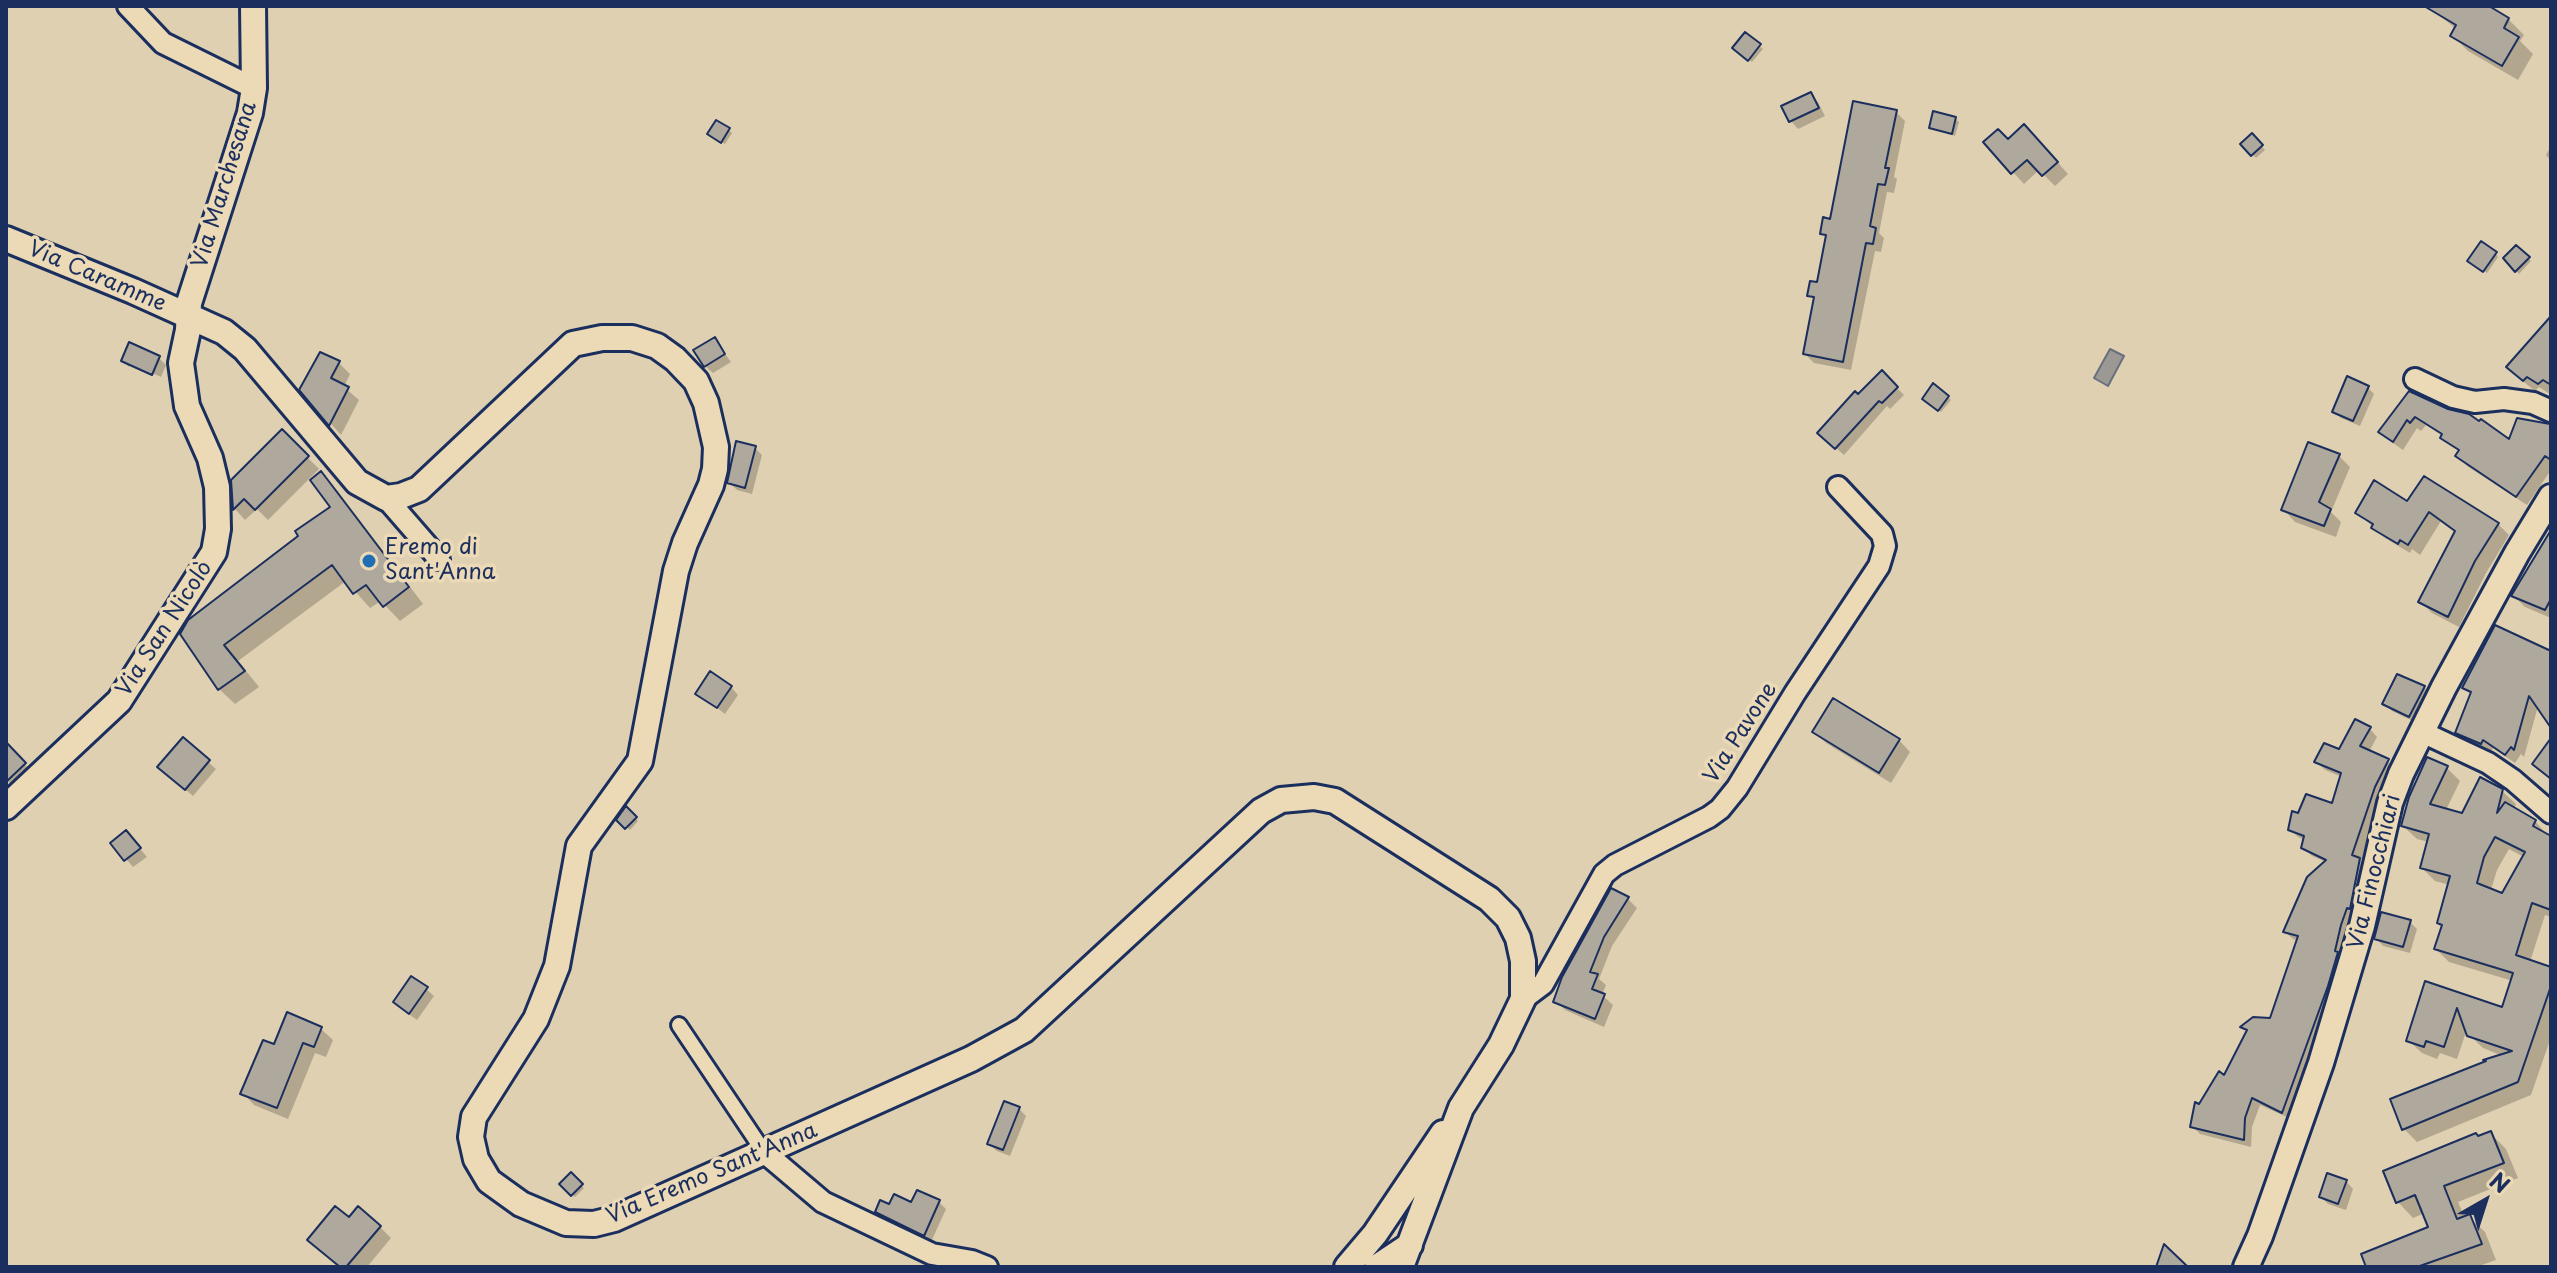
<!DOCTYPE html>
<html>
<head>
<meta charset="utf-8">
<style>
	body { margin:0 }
	#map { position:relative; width:2557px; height:1273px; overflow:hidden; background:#dfd0b2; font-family:"Playpen Sans",sans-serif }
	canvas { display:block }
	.frame { position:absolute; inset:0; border:8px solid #1b2f5e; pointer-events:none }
	.north { position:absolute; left:2445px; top:1161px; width:80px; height:80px; -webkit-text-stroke:6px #ecdab7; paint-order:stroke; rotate:39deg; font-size:22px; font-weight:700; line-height:32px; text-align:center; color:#1b2f5e }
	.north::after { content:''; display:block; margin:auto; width:28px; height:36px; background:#1b2f5e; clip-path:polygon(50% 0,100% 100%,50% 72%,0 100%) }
</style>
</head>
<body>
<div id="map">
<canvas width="2557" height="1273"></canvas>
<div class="frame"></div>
<div class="north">N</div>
</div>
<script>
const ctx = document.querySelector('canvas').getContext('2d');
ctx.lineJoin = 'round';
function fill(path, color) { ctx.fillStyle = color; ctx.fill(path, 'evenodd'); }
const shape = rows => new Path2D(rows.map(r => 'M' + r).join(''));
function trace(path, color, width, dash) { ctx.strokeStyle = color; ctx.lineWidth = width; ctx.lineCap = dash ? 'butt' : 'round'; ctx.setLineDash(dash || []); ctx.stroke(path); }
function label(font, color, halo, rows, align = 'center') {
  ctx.font = font + ' "Playpen Sans",sans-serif'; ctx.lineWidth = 7; ctx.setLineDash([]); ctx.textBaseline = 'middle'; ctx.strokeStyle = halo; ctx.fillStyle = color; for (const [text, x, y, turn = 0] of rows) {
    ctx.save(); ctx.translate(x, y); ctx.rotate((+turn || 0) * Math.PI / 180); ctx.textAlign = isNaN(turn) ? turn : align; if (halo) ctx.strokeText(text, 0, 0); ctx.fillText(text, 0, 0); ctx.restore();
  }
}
const water = shape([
	[2110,349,2124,356,2108,386,2094,378,2110,349]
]);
const shadow = shape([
	[2432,6,2485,6,2508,19,2524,35,2520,41,2533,54,2518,80,2468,51,2452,35,2456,29,2432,9],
	[1745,34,1763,49,1752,62,1738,51],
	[1811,94,1818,102,1825,116,1798,129,1791,121,1784,107],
	[1896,112,1905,121,1894,177,1897,179,1894,193,1887,192,1879,233,1884,238,1881,252,1875,251,1851,370,1814,363,1805,354,1816,301,1810,295,1819,284,1828,239,1822,233,1832,221],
	[1955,119,1959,122,1955,136,1931,128],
	[729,130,732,133,725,144,712,137],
	[2252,136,2265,150,2256,158,2243,144],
	[2036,138,2068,174,2055,186,2039,170,2024,184,1986,143],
	[2551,146,2551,161,2546,155],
	[2516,247,2531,261,2519,274,2506,258],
	[2496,254,2498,257,2487,273,2473,264],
	[2551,319,2551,393,2550,394,2539,387,2535,391,2519,378],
	[714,339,731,362,713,373,705,366],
	[159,358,166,365,161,377,129,363,129,367,123,361],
	[339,363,350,374,344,387,359,400,341,435,301,390],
	[1882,373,1904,395,1890,409,1887,406,1844,455,1827,440,1858,397],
	[2367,387,2374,394,2360,426,2341,418,2334,412],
	[2410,393,2510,442,2519,420,2537,421,2551,428,2551,470,2527,505,2467,466,2458,456,2460,452,2443,436,2426,425,2421,431,2417,428,2403,450,2390,441,2380,431],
	[1948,397,1951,400,1941,412,1927,401],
	[282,432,319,469,268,520,257,509,245,520,235,509,233,481],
	[755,448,762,455,752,494,737,490,729,482],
	[2339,456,2350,467,2331,512,2341,522,2336,537,2295,522,2284,510],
	[321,474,337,490,423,604,400,621,381,601,370,608,346,581,238,661,259,687,235,704,219,689,182,634,332,508],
	[2407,504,2498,524,2509,535,2486,573,2459,627,2432,613,2421,602,2456,532,2441,521,2420,555,2412,549,2410,553,2385,538,2357,512],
	[2551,536,2551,618,2525,607,2514,596],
	[2551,653,2551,724,2538,706,2524,757,2521,754,2515,763,2493,748,2491,752,2467,742,2457,732,2471,695,2464,688],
	[731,687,738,695,725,714,698,693],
	[2424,687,2432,695,2417,723,2392,711,2385,704],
	[2370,729,2377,737,2369,752,2387,761,2395,769,2382,795,2361,861,2367,867,2343,959,2291,1119,2260,1105,2252,1127,2251,1147,2200,1134,2192,1126,2200,1107,2225,1078,2248,1033,2243,1027,2271,1020,2299,941,2293,939,2285,932,2326,862,2312,856,2304,848,2305,840,2298,837,2290,829,2300,816,2333,806,2342,777,2325,770,2317,762,2340,751],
	[1815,732,1899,740,1910,752,1891,783,1826,743],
	[183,740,216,769,193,796,167,774],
	[13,752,31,771,14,788,6,779,6,759],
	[2447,768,2460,781,2446,810,2463,815,2502,791,2516,804,2514,810,2535,821,2551,839,2551,917,2545,915,2530,962,2551,969,2551,1037,2531,1095,2417,1142,2404,1129,2503,1056,2483,1048,2466,1032,2457,1059,2440,1053,2437,1059,2422,1053,2408,1040,2427,983,2503,1010,2513,981,2449,962,2436,949,2443,927,2439,923,2450,885,2435,881,2422,868,2429,842,2417,839,2403,826],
	[2509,849,2524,857,2503,895,2491,890,2497,870],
	[626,810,638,821,630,830,619,820],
	[133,840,147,857,133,867,113,843],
	[1628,899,1637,908,1612,946,1599,979,1606,985,1602,995,1613,1005,1604,1027,1565,1010,1556,1001],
	[2410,922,2417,929,2410,953,2383,946,2376,938],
	[426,989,434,996,417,1020,402,1009],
	[321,1029,333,1040,326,1057,315,1053,288,1119,254,1105,243,1093,275,1047],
	[1019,1109,1026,1116,1010,1156,997,1151,989,1144],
	[2490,1133,2506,1149,2518,1178,2458,1202,2465,1218,2469,1217,2485,1232,2496,1260,2476,1267,2368,1267,2431,1228,2425,1213,2413,1218,2398,1202,2478,1138],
	[571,1175,584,1188,575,1197,562,1184],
	[2346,1181,2353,1189,2346,1210,2328,1204,2321,1197],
	[939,1202,946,1209,931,1242,885,1219,877,1212,890,1207],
	[349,1220,380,1227,391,1238,367,1267,340,1267]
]);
const building = shape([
	[2424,6,2489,6,2509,18,2504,28,2519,37,2502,66,2450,36,2456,25,2424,6],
	[1745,32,1761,44,1748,61,1732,48,1745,32],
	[1811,92,1819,108,1789,122,1781,106,1811,92],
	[1853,101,1897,110,1885,168,1889,168,1885,185,1878,184,1870,226,1876,228,1873,244,1866,243,1843,362,1803,354,1814,297,1807,296,1810,281,1817,282,1826,235,1820,234,1823,217,1830,219,1853,101],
	[1933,111,1956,117,1952,134,1929,128,1933,111],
	[716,120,730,128,721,143,707,134,716,120],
	[2024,124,2058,162,2042,176,2027,160,2011,174,1983,142,1998,129,2008,139,2024,124],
	[2252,133,2263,145,2251,156,2240,144,2252,133],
	[2481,241,2497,252,2483,272,2467,261,2481,241],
	[2516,245,2530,257,2515,272,2503,258,2516,245],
	[2551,316,2551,385,2543,380,2538,384,2527,377,2523,381,2506,367,2551,316],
	[715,337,725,354,704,367,693,350,715,337],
	[129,342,160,356,152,375,121,361,129,342],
	[320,352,340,361,331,378,349,387,329,426,299,390,320,352],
	[1882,370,1898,387,1882,403,1879,401,1835,449,1817,433,1855,391,1858,394,1882,370],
	[2347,376,2369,386,2353,421,2332,412,2347,376],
	[1933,383,1949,396,1938,411,1922,399,1933,383],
	[2409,391,2448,409,2469,414,2479,421,2481,419,2509,439,2517,418,2550,424,2551,460,2545,456,2516,497,2455,456,2459,450,2440,438,2442,434,2415,417,2410,423,2407,420,2393,442,2378,432,2409,391],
	[282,429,309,456,255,510,244,499,233,510,231,480,282,429],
	[736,441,756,446,745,488,727,483,736,441],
	[2308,442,2340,454,2319,502,2331,509,2324,526,2281,510,2308,442],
	[321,471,409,587,383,607,366,585,353,594,332,565,224,645,245,671,218,690,180,634,188,620,298,536,295,531,330,507,310,480,321,471],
	[2424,476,2499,523,2475,561,2448,617,2418,602,2455,531,2429,512,2408,545,2400,540,2398,544,2371,528,2373,524,2355,513,2374,480,2407,501,2424,476],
	[2551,530,2551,599,2545,610,2511,596,2551,530],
	[2495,625,2551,651,2551,728,2529,696,2514,750,2511,747,2505,755,2483,740,2481,744,2455,733,2471,692,2462,688,2495,625],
	[710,671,732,686,717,708,695,694,710,671],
	[2397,674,2425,686,2409,717,2382,704,2397,674],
	[1833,698,1900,739,1879,773,1812,732,1833,698],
	[2355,719,2371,727,2360,746,2389,759,2375,787,2352,855,2360,858,2350,909,2347,908,2341,925,2335,951,2338,952,2328,986,2282,1113,2252,1098,2245,1118,2244,1140,2190,1127,2195,1102,2199,1104,2219,1071,2224,1075,2247,1030,2240,1027,2253,1017,2270,1018,2298,936,2283,932,2307,877,2326,860,2301,848,2304,836,2288,830,2292,811,2298,813,2306,794,2332,803,2341,773,2314,762,2324,743,2339,749,2355,719],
	[183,737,210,760,185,790,157,767,183,737],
	[2551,738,2551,779,2532,764,2551,738],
	[6,742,26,763,6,782,6,742],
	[2427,757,2448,766,2430,804,2462,813,2480,777,2503,789,2497,813,2505,802,2536,820,2533,826,2551,836,2551,910,2532,903,2516,955,2551,967,2551,986,2518,1082,2402,1130,2390,1099,2486,1061,2483,1060,2512,1051,2467,1036,2457,1008,2444,1047,2426,1041,2424,1047,2406,1041,2425,981,2502,1007,2513,973,2434,949,2442,925,2437,923,2450,876,2420,868,2429,834,2401,826,2409,797,2427,757],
	[2495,837,2525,852,2502,893,2477,883,2484,857,2495,837],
	[626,806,637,817,625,829,616,820,626,806],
	[126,830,141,848,124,861,110,843,126,830],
	[1611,888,1629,897,1604,937,1590,972,1598,974,1592,989,1605,994,1595,1019,1553,1002,1562,977,1611,888],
	[2381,912,2411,920,2403,947,2374,939,2381,912],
	[411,976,428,987,409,1014,393,1002,411,976],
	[287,1012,322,1027,314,1047,303,1043,277,1108,240,1094,263,1040,274,1044,287,1012],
	[1004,1101,1020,1107,1003,1150,987,1144,1004,1101],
	[2491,1131,2504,1163,2444,1186,2457,1219,2470,1214,2482,1244,2417,1267,2366,1267,2361,1254,2428,1227,2415,1195,2396,1203,2383,1171,2476,1133,2478,1136,2491,1131],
	[571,1172,583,1184,571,1196,559,1184,571,1172],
	[2327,1173,2347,1180,2338,1204,2319,1197,2327,1173],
	[917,1190,940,1200,924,1236,875,1212,880,1200,889,1204,894,1194,911,1202,917,1190],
	[335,1206,349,1217,358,1206,381,1226,346,1267,340,1267,307,1240,335,1206],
	[2164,1244,2188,1267,2156,1267,2164,1244]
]);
const pedestrian = shape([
	[679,1025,764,1152]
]);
const minor = shape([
	[128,6,163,43,254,88],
	[2415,379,2453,397,2475,402,2504,399,2533,403,2551,411],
	[386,498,439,559],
	[2422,732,2488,763,2513,780,2551,813],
	[1523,999,1543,984,1604,874,1615,865,1709,817,1720,809,1737,788,1795,693,1879,566,1885,546,1882,534,1838,487],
	[764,1152,823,1202,932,1254,972,1261,987,1267]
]);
const tertiary = shape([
	[6,239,133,291,224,332,245,349,357,482,386,498,401,496,419,489,573,344,602,338,632,338,657,346,675,359,696,381,706,403,716,447,715,469,711,485,685,543,676,571,640,761,579,846,557,966,536,1019,474,1117,471,1137,476,1159,489,1181,521,1204,566,1223,594,1224,614,1219,971,1059,1024,1030,1261,811,1281,800,1314,797,1335,801,1489,899,1508,918,1518,938,1523,961,1523,999,1501,1045,1461,1108,1401,1267],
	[6,807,119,701,214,552,218,529,217,487,210,458,187,406,181,363,188,330,189,303,250,113,254,88,253,6],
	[1347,1267,1375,1234,1443,1133],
	[1377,1267,1410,1245],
	[2246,1267,2260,1236,2321,1063,2362,926,2390,803,2401,774,2444,687,2517,553,2551,497]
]);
const markers = [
	[369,561,8,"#1f6fb2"]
];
const streetNames = [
	["Via Marchesana",225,185,-73],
	["Via Caramme",97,277,23],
	["Via San Nicolò",165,629,-57],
	["Via Pavone",1741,733,-57],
	["Via Finocchiari",2375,872,-76],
	["Via Eremo Sant'Anna",712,1174,-23]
];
const poiNames = [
	["Eremo di",385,548],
	["Sant'Anna",385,573]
];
fill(water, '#9c9995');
trace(water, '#686f7f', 2);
fill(shadow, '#0003');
fill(building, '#afa89d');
trace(building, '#1b2f5e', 2);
trace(pedestrian, '#1b2f5e', 20);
trace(minor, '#1b2f5e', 26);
trace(tertiary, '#1b2f5e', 30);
trace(pedestrian, '#ecdab7', 14);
trace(minor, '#ecdab7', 20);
trace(tertiary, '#ecdab7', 24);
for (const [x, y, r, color] of markers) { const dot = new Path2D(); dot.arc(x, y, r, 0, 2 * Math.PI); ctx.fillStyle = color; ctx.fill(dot); trace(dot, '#ecdab7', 3); }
label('22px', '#1b2f5e', '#ecdab7', streetNames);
label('22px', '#1b2f5e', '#ecdab7', poiNames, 'left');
</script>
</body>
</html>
